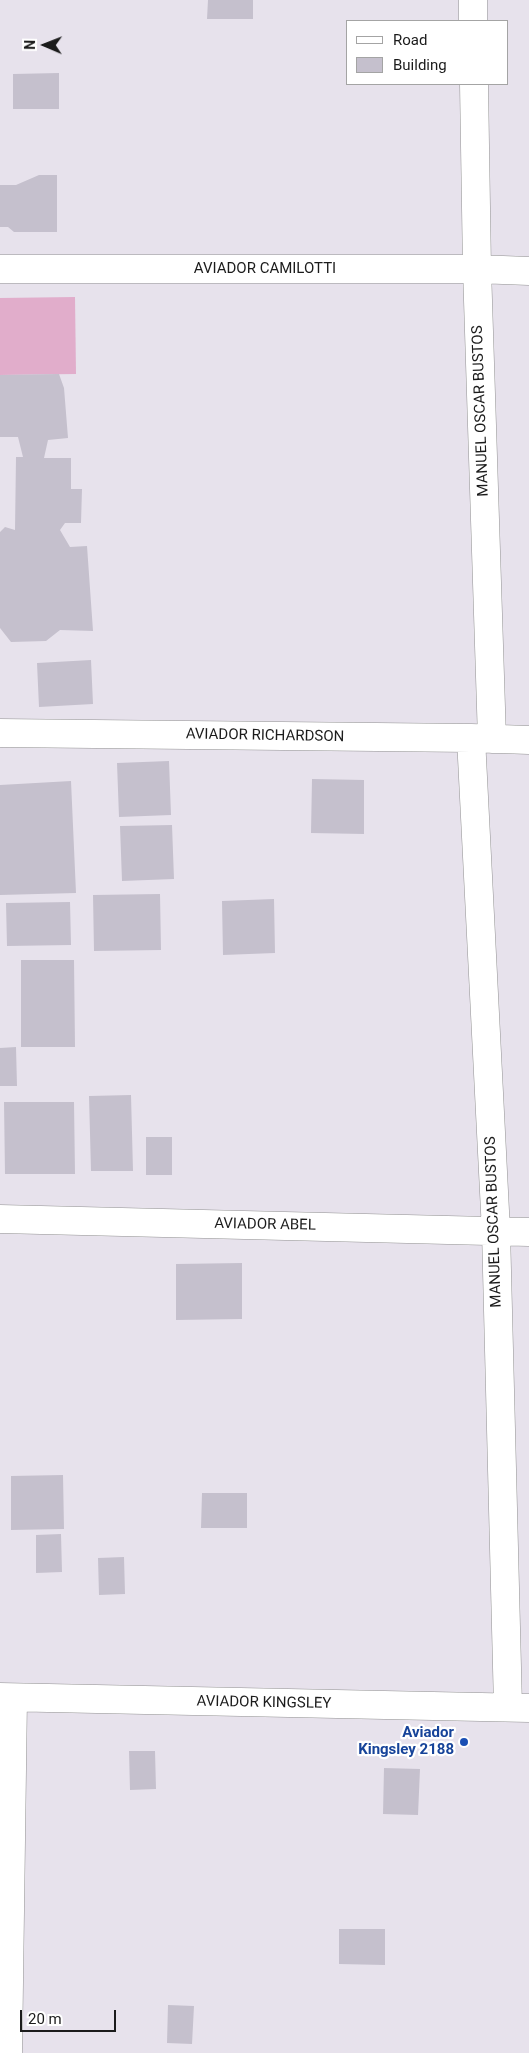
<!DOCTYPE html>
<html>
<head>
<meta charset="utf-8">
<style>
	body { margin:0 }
	#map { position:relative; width:529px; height:2053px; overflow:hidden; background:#e7e2ec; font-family:Roboto,sans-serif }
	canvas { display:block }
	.legend { position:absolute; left:346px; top:20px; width:162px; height:65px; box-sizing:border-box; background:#fff; border:1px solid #a4a4a4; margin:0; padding:6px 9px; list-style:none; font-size:15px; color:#1b1b1b }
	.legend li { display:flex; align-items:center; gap:10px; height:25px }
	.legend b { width:25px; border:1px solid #a4a4a4 }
	.north { position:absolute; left:20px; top:20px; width:50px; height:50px; -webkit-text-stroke:4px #fff; paint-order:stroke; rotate:271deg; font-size:14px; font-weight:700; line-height:20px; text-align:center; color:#1b1b1b }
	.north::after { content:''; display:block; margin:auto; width:18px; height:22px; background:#1b1b1b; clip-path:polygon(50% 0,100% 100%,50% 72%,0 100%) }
	.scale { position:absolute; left:20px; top:2010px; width:96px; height:22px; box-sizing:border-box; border:2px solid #1b1b1b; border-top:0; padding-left:6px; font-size:15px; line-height:18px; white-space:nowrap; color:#1b1b1b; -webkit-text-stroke:4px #fff; paint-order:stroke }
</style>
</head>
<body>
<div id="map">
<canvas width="529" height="2053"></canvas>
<ul class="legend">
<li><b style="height:6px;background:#fff"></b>Road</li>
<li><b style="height:14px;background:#c5c0cd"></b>Building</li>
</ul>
<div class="north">N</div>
<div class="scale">20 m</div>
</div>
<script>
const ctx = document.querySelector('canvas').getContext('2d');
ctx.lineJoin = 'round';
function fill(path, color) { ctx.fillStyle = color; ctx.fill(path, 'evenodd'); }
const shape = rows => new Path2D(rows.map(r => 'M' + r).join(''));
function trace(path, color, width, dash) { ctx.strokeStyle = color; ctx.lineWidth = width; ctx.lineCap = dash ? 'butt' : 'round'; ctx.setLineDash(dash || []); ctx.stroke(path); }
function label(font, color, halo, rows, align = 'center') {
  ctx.font = font + ' Roboto,sans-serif'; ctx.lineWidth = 4.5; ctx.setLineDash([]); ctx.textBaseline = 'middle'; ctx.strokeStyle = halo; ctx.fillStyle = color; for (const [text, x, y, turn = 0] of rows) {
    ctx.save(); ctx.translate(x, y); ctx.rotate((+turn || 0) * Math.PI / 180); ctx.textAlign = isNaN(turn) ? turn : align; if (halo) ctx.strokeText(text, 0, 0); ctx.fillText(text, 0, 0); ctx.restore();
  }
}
const grass = shape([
	[75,297,76,374,0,375,0,298]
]);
const building = shape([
	[208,0,253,0,253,19,207,19],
	[59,73,59,109,13,109,13,74],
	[39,175,57,175,57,232,14,232,8,227,0,227,0,185,16,185],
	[59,374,64,388,68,438,48,440,44,458,71,458,71,489,82,489,81,523,65,523,60,530,70,547,87,546,93,631,60,630,46,641,11,642,0,628,0,532,5,527,15,530,16,457,23,457,18,437,0,437,0,375],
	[91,660,93,704,39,707,37,663],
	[169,761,171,815,119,817,117,763],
	[312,779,364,780,364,834,311,833],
	[71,781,76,893,0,895,0,785],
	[172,825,174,879,122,881,120,826],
	[160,894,161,950,94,951,93,895],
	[274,899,275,953,223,955,222,901],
	[70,902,71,945,7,946,6,903],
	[21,960,74,960,75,1047,21,1047],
	[16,1047,17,1086,0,1086,0,1048],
	[131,1095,133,1171,91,1171,89,1096],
	[4,1102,74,1102,75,1174,5,1174],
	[146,1137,172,1137,172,1175,146,1175],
	[242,1263,242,1319,176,1320,176,1264],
	[63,1475,64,1529,11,1530,11,1476],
	[202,1493,247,1493,247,1528,201,1528],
	[61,1534,62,1572,36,1573,36,1535],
	[124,1557,125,1594,99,1595,98,1558],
	[129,1751,155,1751,156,1789,130,1790],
	[384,1768,420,1769,418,1815,383,1814],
	[339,1929,385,1929,385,1965,339,1964],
	[168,2005,194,2006,192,2044,167,2043]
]);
const minor = shape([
	[473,0,473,21],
	[474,84,477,269,492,739],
	[0,269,477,269,529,271],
	[0,733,471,738,529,740],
	[471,738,496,1231,508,1707],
	[0,1219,529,1232],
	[0,1697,529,1708],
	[8,2053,13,1698]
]);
const markers = [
	[464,1742,5,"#1a4fb4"]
];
const streetNames = [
	["AVIADOR CAMILOTTI",265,269],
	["MANUEL OSCAR BUSTOS",481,411,-92],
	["AVIADOR RICHARDSON",265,736,1],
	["MANUEL OSCAR BUSTOS",494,1222,-92],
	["AVIADOR ABEL",265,1225,1],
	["AVIADOR KINGSLEY",264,1703,1]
];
const transitNames = [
	["Aviador",454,1733],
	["Kingsley 2188",454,1750]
];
fill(grass, '#e1adcb');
fill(building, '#c5c0cd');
trace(minor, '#929292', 29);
trace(minor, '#fff', 28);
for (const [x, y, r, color] of markers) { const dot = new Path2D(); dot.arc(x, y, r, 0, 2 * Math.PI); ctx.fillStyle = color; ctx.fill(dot); trace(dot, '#fff', 2); }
label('15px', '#1b1b1b', '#fff', streetNames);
label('bold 15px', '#164399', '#fff', transitNames, 'right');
</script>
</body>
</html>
